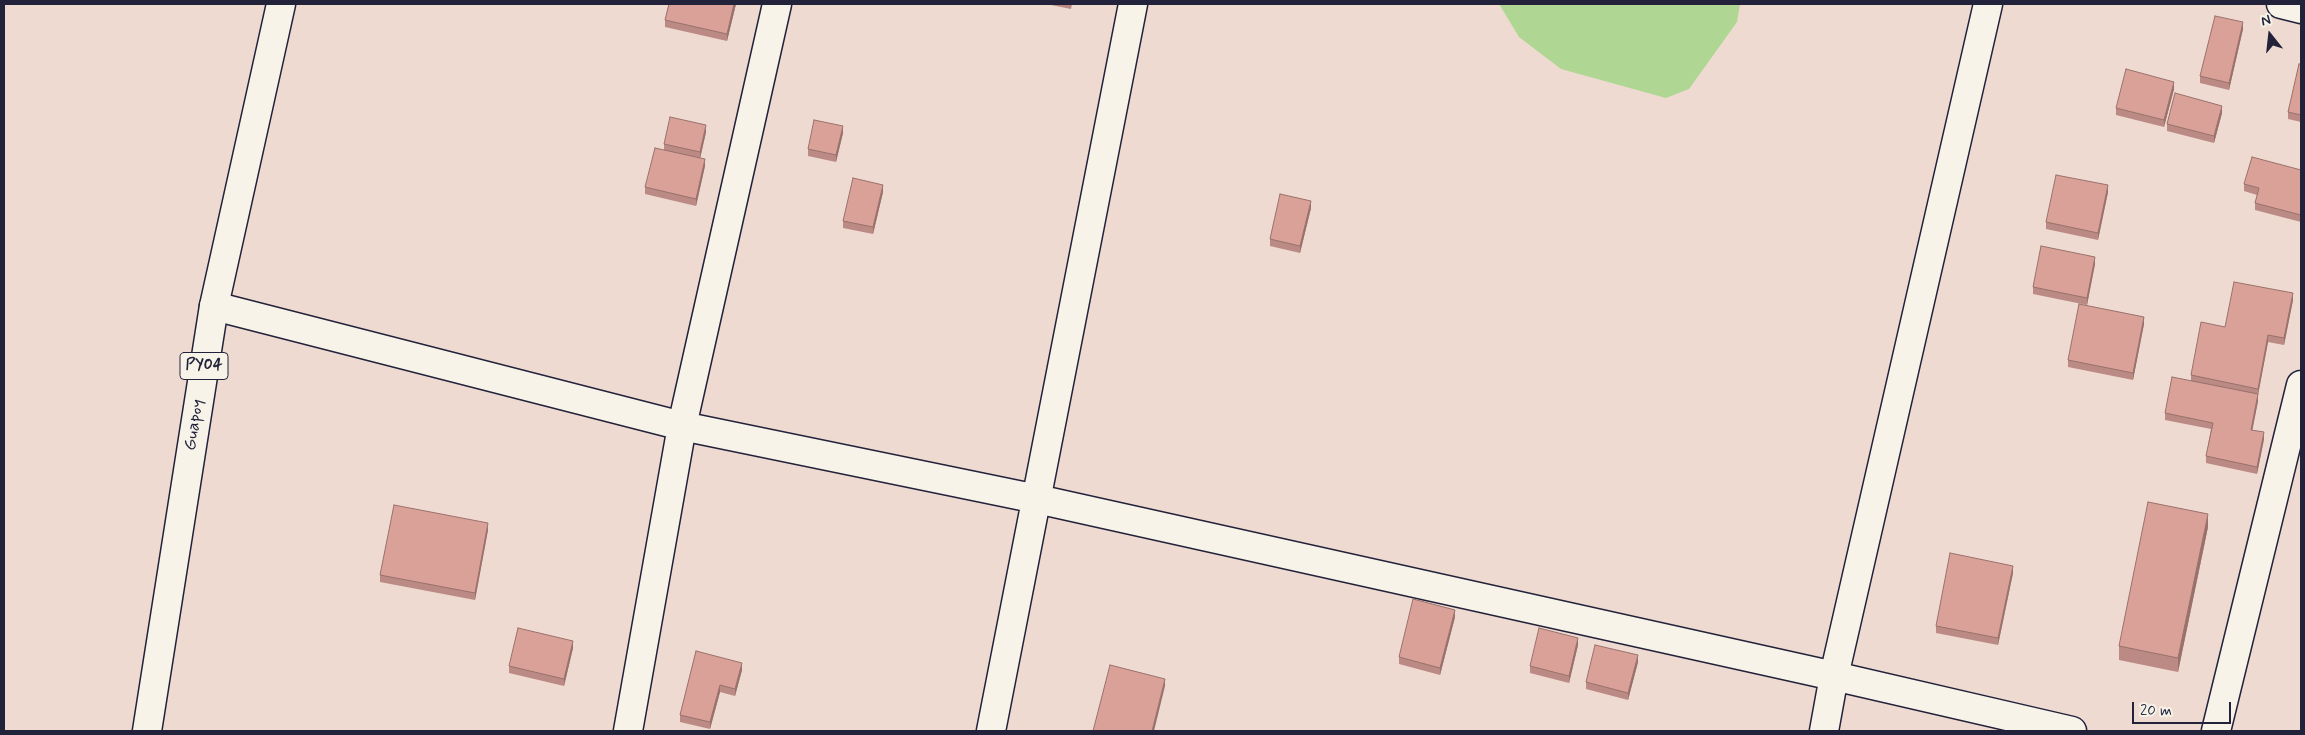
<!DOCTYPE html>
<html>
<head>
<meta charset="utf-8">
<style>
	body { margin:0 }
	#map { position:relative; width:2305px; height:735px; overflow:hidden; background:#eedad0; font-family:Mynerve,sans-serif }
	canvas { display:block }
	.frame { position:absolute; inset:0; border:5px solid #22223b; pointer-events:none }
	.north { position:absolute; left:2245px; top:10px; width:50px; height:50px; -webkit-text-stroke:4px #f7f3e8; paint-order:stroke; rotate:344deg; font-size:14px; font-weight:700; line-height:20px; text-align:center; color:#22223b }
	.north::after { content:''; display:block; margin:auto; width:18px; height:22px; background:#22223b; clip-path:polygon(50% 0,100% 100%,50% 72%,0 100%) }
	.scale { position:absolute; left:2132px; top:702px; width:99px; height:22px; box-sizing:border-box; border:2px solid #22223b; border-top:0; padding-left:6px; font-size:15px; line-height:18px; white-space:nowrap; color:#22223b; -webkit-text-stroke:4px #f7f3e8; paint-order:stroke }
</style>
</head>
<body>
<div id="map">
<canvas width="2305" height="735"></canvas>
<div class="frame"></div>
<div class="north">N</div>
<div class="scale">20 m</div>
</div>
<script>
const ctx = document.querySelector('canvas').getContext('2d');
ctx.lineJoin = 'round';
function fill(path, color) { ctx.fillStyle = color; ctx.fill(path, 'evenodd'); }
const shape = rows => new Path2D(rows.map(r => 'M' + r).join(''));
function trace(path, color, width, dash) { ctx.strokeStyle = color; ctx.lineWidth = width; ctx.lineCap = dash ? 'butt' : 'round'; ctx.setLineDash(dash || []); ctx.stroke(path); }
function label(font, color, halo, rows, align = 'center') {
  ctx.font = font + ' Mynerve,sans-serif'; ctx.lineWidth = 4; ctx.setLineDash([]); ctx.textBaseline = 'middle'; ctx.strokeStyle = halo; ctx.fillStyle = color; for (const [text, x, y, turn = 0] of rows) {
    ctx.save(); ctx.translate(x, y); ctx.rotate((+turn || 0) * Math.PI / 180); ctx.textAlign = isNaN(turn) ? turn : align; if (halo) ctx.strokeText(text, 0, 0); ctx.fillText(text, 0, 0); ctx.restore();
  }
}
const green = shape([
	[1499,4,1740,4,1737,22,1689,89,1666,98,1561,69,1519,37]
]);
const minor = shape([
	[2281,4,2301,9],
	[214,306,682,426,1037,499,1834,676,2072,731],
	[628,731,682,426,777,4],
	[991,731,1133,4],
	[1824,731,1834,676,1988,4],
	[2216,731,2301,385]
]);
const major = shape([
	[147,731,214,306,281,4]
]);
const wall = shape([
	[669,4,736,4,727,41,665,27,665,20],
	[1046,4,1072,4,1071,9],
	[2243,29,2229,90,2200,83,2200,76],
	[2301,64,2301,122,2288,119,2288,112],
	[2174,89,2164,127,2116,115,2116,108],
	[2222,113,2214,143,2167,131,2167,124],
	[706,132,700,158,705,166,696,206,645,194,645,187,664,150,664,144],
	[843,133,836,162,808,156,808,149],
	[2301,170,2301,222,2255,210,2255,203,2257,195,2244,191,2244,184],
	[883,192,873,234,843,228,843,221],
	[2108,192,2098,240,2046,229,2046,222],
	[1311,208,1300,253,1270,246,1270,239],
	[2095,264,2087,305,2033,294,2033,287],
	[2293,300,2284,345,2268,342,2258,395,2258,401,2252,431,2264,439,2257,474,2206,463,2206,456,2211,429,2165,420,2165,413,2191,381,2191,375,2225,327],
	[2144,324,2133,380,2068,367,2068,360],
	[2208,527,2178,672,2119,660,2119,646],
	[488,530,475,600,380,582,380,575],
	[2013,573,1998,645,1936,633,1936,626],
	[1455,617,1440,675,1399,664,1399,657],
	[1578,645,1569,683,1530,673,1530,666],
	[573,648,564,686,509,673,509,666],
	[696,651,742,670,735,696,720,692,710,729,680,722,680,715],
	[1638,662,1628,700,1586,689,1586,682]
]);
const shadedWall = shape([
	[734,4,736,4,727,41,727,34],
	[2243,22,2243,29,2229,90,2229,83],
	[2174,82,2174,89,2164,127,2164,120],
	[2222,106,2222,113,2214,143,2214,136],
	[706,125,706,132,700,159,700,152],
	[843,126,843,133,836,162,836,155],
	[705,159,705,166,696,206,696,199],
	[883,185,883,192,873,234,873,227],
	[2108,185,2108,192,2098,240,2098,233],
	[1311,201,1311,208,1300,253,1300,246],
	[2095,257,2095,264,2087,305,2087,298],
	[2293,293,2293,300,2284,345,2284,338],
	[2144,317,2144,324,2133,380,2133,373],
	[2268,335,2268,342,2258,395,2258,401,2251,437,2251,430,2258,395,2258,389],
	[2264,432,2264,439,2257,474,2257,467],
	[2208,514,2208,527,2178,672,2178,658],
	[488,523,488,530,475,600,475,593],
	[2013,566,2013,573,1998,645,1998,638],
	[1455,610,1455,617,1440,675,1440,668],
	[1578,638,1578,645,1569,683,1569,676],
	[573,641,573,648,564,686,564,679],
	[1638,655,1638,662,1628,700,1628,693],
	[742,663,742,670,735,696,735,689],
	[1165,679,1165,686,1154,731,1152,731],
	[720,685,720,692,710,729,710,722]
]);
const building = shape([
	[669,4,734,4,727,34,665,20,669,4],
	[2215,16,2243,22,2229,83,2200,76,2215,16],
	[2299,64,2301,64,2301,115,2288,112,2299,64],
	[2126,69,2174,82,2164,120,2116,108,2126,69],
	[2175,93,2222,106,2214,136,2167,124,2175,93],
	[670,117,706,125,700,152,664,144,670,117],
	[814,120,843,126,836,155,808,149,814,120],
	[655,148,705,159,696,199,645,187,655,148],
	[2252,157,2301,170,2301,215,2255,203,2259,188,2244,184,2252,157],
	[2056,175,2108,185,2098,233,2046,222,2056,175],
	[853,178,883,185,873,227,843,221,853,178],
	[1280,194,1311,201,1300,246,1270,239,1280,194],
	[2041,246,2095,257,2087,298,2033,287,2041,246],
	[2234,282,2293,293,2284,338,2268,335,2258,389,2191,375,2201,322,2225,327,2234,282],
	[2079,304,2144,317,2133,373,2068,360,2079,304],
	[2172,377,2258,394,2251,430,2264,432,2257,467,2206,456,2213,423,2165,413,2172,377],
	[2148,502,2208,514,2178,658,2119,646,2148,502],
	[394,505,488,523,475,593,380,575,394,505],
	[1950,553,2013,566,1998,638,1936,626,1950,553],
	[1413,599,1455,610,1440,668,1399,657,1413,599],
	[518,628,573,641,564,679,509,666,518,628],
	[1539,628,1578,638,1569,676,1530,666,1539,628],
	[1595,645,1638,655,1628,693,1586,682,1595,645],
	[696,651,742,663,735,689,720,685,710,722,680,715,696,651],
	[1110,665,1165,679,1152,731,1093,731,1110,665]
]);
const shields = [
	[204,366,48]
];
const shieldNames = [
	["PY04",204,366]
];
const streetNames = [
	["Guapoy",195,425,-81]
];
fill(green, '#afd793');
trace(minor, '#22223b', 31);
trace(major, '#22223b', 31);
trace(minor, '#f7f3e8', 28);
trace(major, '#f7f3e8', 28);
fill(wall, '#bb8a84');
fill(shadedWall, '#99716b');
fill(building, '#daa199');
trace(building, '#99716b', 1);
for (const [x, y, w] of shields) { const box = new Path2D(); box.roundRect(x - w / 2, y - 13.5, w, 27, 4); ctx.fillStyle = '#f7f3e8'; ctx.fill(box); trace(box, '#22223b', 1); }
label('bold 16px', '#22223b', null, shieldNames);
label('18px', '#22223b', '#f7f3e8', streetNames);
</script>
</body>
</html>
